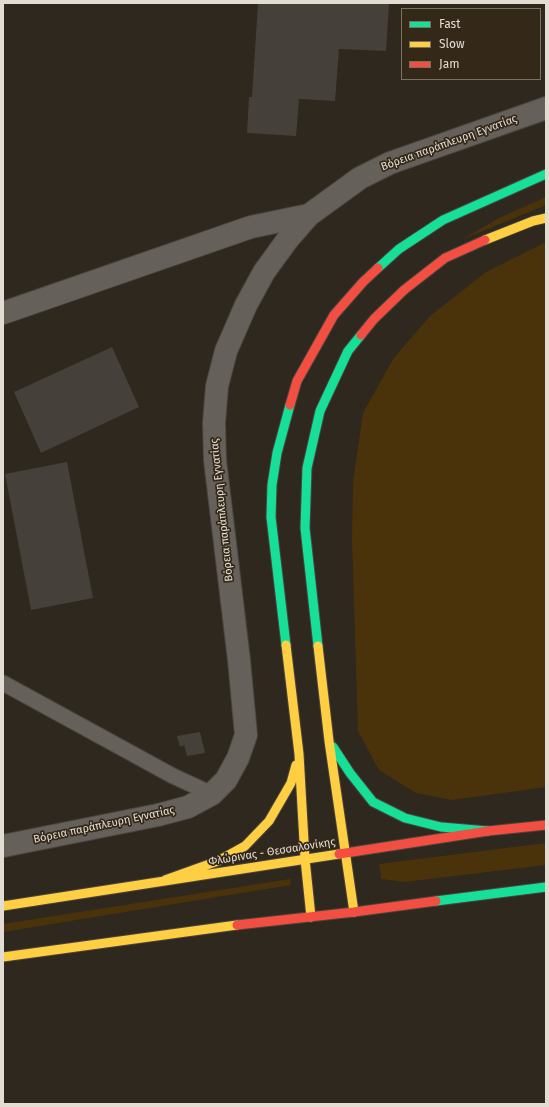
<!DOCTYPE html>
<html>
<head>
<meta charset="utf-8">
<style>
	body { margin:0 }
	#map { position:relative; width:549px; height:1107px; overflow:hidden; background:#2e281f; font-family:"Fira Sans",sans-serif }
	canvas { display:block }
	.frame { position:absolute; inset:0; border:4px solid #e3dcd2; pointer-events:none }
	.legend { position:absolute; left:401px; top:8px; width:140px; height:72px; box-sizing:border-box; background:#342919; border:1px solid #7a7163; margin:0; padding:5px 7px; list-style:none; font-size:12px; color:#e3dcd2 }
	.legend li { display:flex; align-items:center; gap:8px; height:20px }
	.legend b { width:20px; border:1px solid #7a7163 }
</style>
</head>
<body>
<div id="map">
<canvas width="549" height="1107"></canvas>
<div class="frame"></div>
<ul class="legend">
<li><b style="height:5px;background:#16e098"></b>Fast</li>
<li><b style="height:5px;background:#ffcf43"></b>Slow</li>
<li><b style="height:5px;background:#f24e42"></b>Jam</li>
</ul>
</div>
<script>
const ctx = document.querySelector('canvas').getContext('2d');
ctx.lineJoin = 'round';
function fill(path, color) { ctx.fillStyle = color; ctx.fill(path, 'evenodd'); }
const shape = rows => new Path2D(rows.map(r => 'M' + r).join(''));
function trace(path, color, width, dash) { ctx.strokeStyle = color; ctx.lineWidth = width; ctx.lineCap = dash ? 'butt' : 'round'; ctx.setLineDash(dash || []); ctx.stroke(path); }
function label(font, color, halo, rows, align = 'center') {
  ctx.font = font + ' "Fira Sans",sans-serif'; ctx.lineWidth = 3.5; ctx.setLineDash([]); ctx.textBaseline = 'middle'; ctx.strokeStyle = halo; ctx.fillStyle = color; for (const [text, x, y, turn = 0] of rows) {
    ctx.save(); ctx.translate(x, y); ctx.rotate((+turn || 0) * Math.PI / 180); ctx.textAlign = isNaN(turn) ? turn : align; if (halo) ctx.strokeText(text, 0, 0); ctx.fillText(text, 0, 0); ctx.restore();
  }
}
const green = shape([
	[546,197,546,205,461,240,499,218],
	[546,242,546,787,452,800,416,793,379,770,358,731,352,539,353,482,363,413,393,359,430,316,486,272],
	[546,843,546,865,404,882,381,879,379,864],
	[290,879,291,885,3,932,3,924]
]);
const building = shape([
	[258,3,389,3,386,51,339,49,335,101,299,99,296,136,247,133,249,97,252,97],
	[112,347,139,407,41,453,14,392],
	[67,462,93,598,31,610,5,474],
	[200,732,205,753,187,756,184,745,180,747,177,736]
]);
const lane = shape([
	[3,683,173,776,212,794]
]);
const street = shape([
	[3,313,251,227,309,215],
	[3,846,158,815,188,807,212,794,226,780,238,758,246,735,239,660,215,460,214,423,217,386,226,351,246,305,264,272,288,239,309,215,360,178,390,163,546,108]
]);
const fast = shape([
	[378,268,399,249,443,220,546,174],
	[286,645,271,517,272,485,277,453,290,405],
	[318,646,305,528,307,468,320,411,348,351,361,335],
	[333,747,350,773,373,802,405,818,441,827,488,831],
	[436,901,546,887]
]);
const slow = shape([
	[485,240,533,221,546,218],
	[286,645,299,754,305,859,311,917],
	[318,646,329,741,354,912],
	[165,880,218,861,245,846,269,821,291,783,296,765],
	[3,906,339,854],
	[3,957,237,925]
]);
const jam = shape([
	[361,335,374,319,404,290,445,258,485,240],
	[290,405,297,381,334,315,363,282,378,268],
	[339,854,488,831,546,825],
	[237,925,354,912,436,901]
]);
const streetNames = [
	["Βόρεια παράπλευρη Εγνατίας",449,143,-20],
	["Βόρεια παράπλευρη Εγνατίας",222,510,-96],
	["Βόρεια παράπλευρη Εγνατίας",104,825,-12],
	["Φλώρινας - Θεσσαλονίκης",272,852,-9]
];
fill(green, '#4a330a');
fill(building, '#454039');
trace(lane, '#4b453f', 17);
trace(street, '#4b453f', 24);
trace(fast, '#4b453f', 11);
trace(slow, '#4b453f', 11);
trace(jam, '#4b453f', 11);
trace(lane, '#65605a', 15);
trace(street, '#65605a', 22);
trace(fast, '#16e098', 9);
trace(slow, '#ffcf43', 9);
trace(jam, '#f24e42', 9);
label('11px', '#e3dcd2', '#342919', streetNames);
</script>
</body>
</html>
